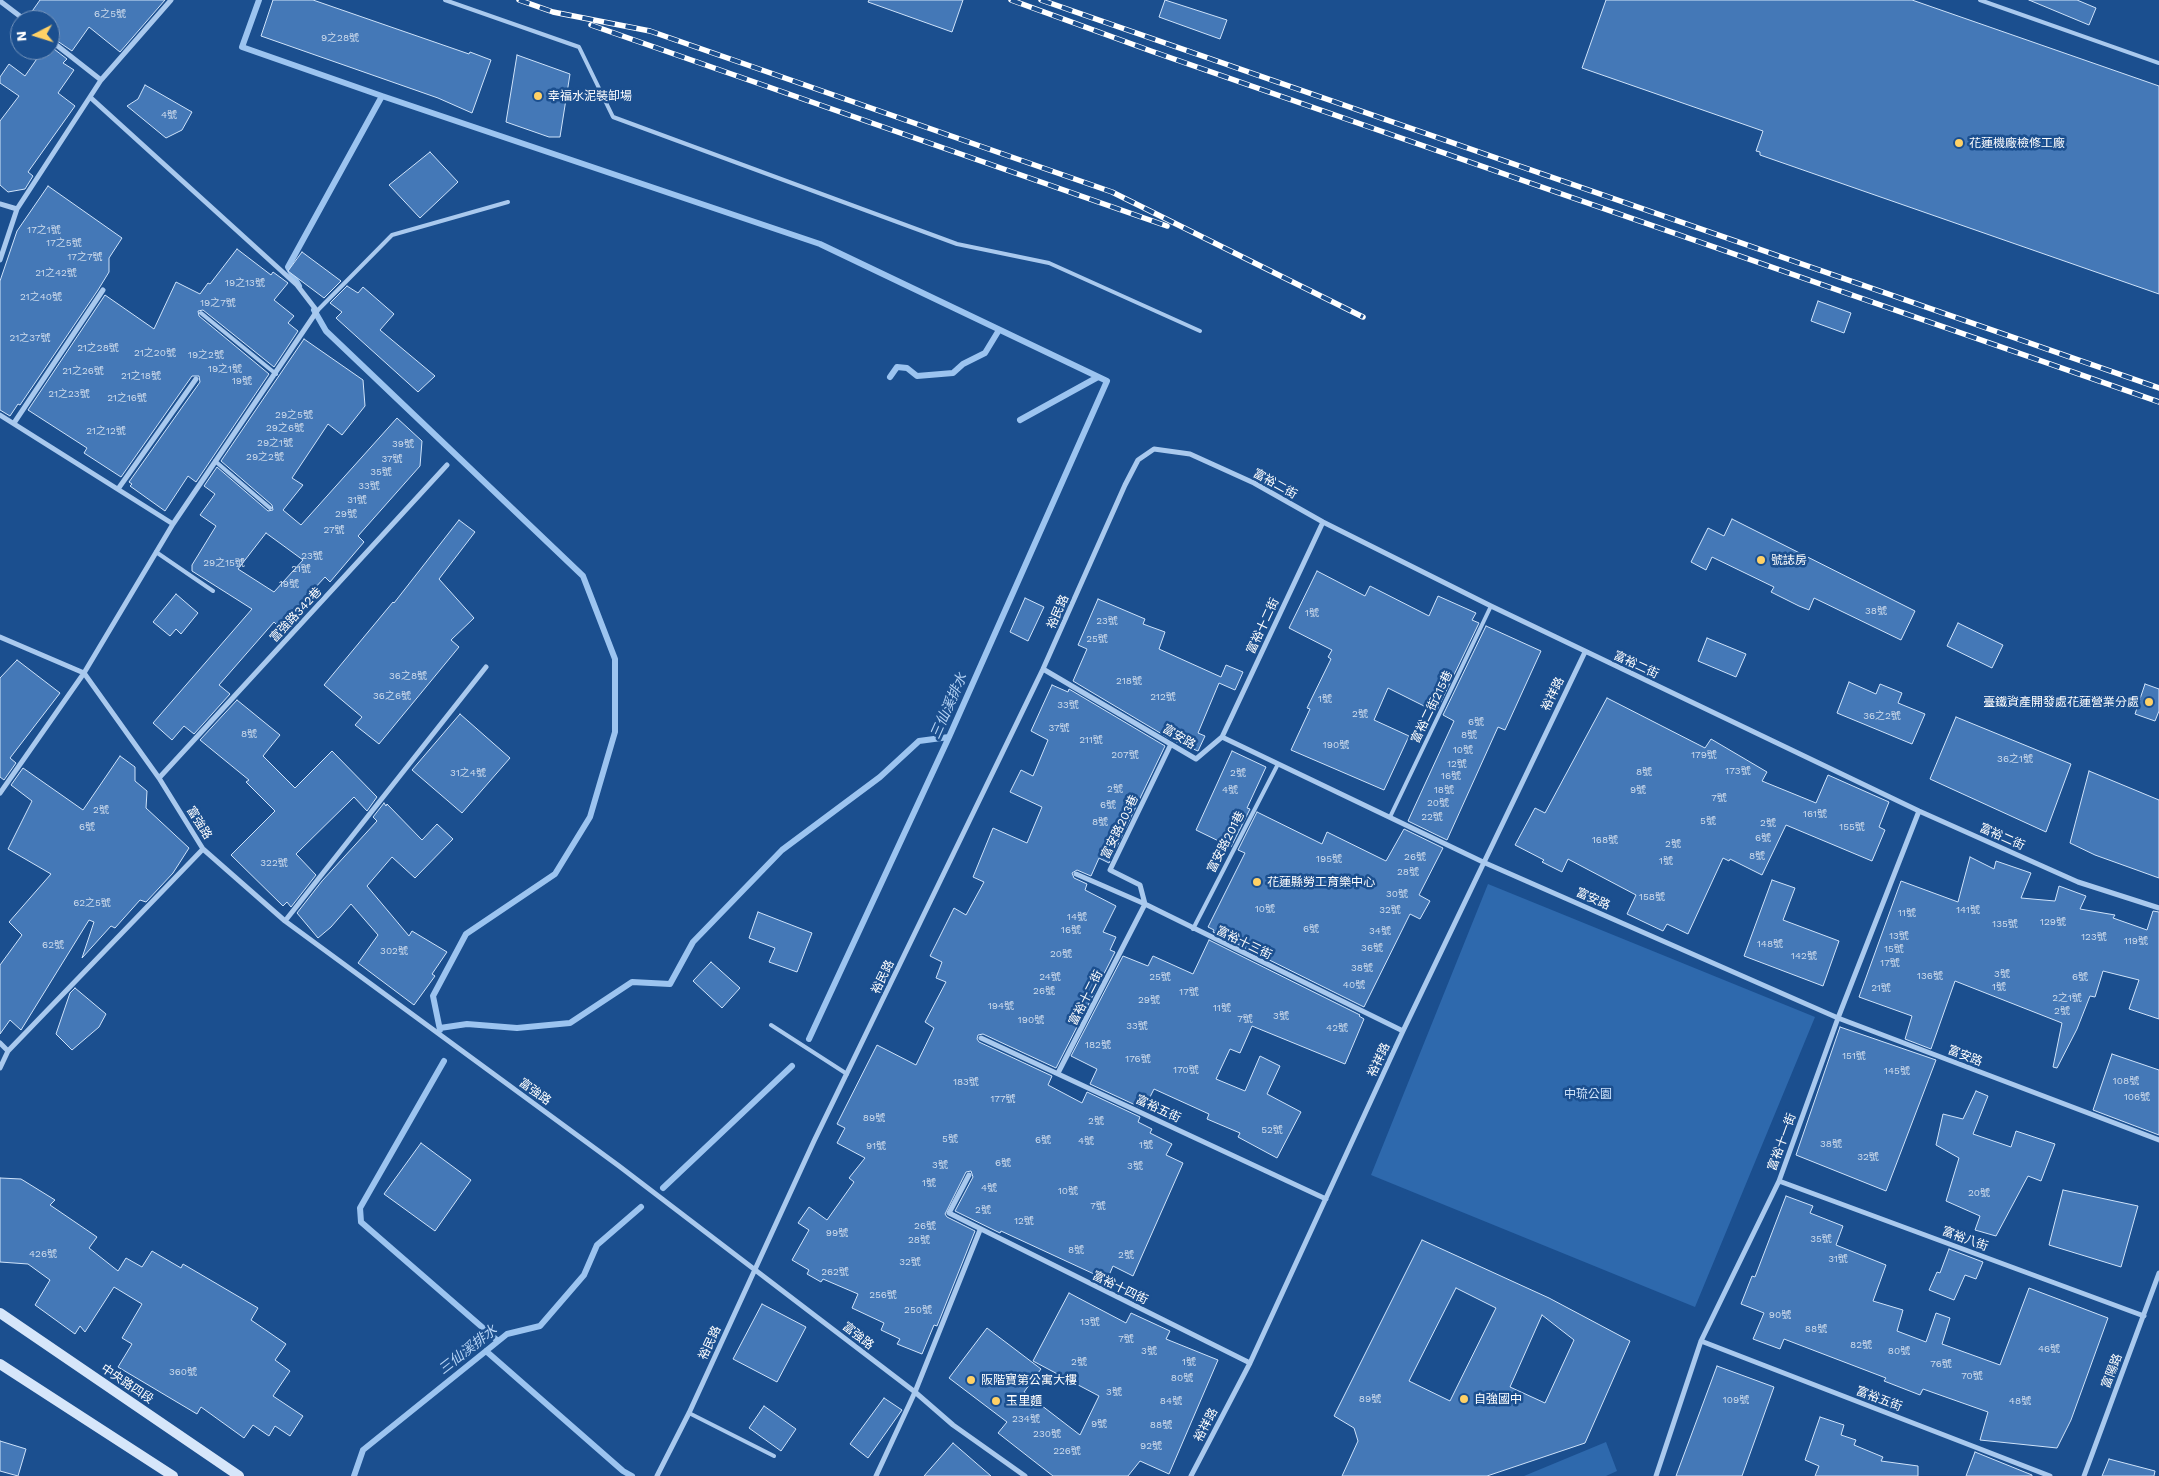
<!DOCTYPE html>
<html>
<head>
<meta charset="utf-8">
<style>
	body { margin:0 }
	#map { position:relative; width:2159px; height:1476px; overflow:hidden; background:#1b4f8f; font-family:"Work Sans",sans-serif }
	canvas { display:block }
	.north { position:absolute; left:10px; top:10px; width:50px; height:50px; box-sizing:border-box; background:#1b4f8f; border:1px solid #7695bc; border-radius:50%; rotate:265deg; font-size:14px; font-weight:700; line-height:20px; text-align:center; color:#fff }
	.north::after { content:''; display:block; margin:auto; width:18px; height:22px; background:#ffd166; clip-path:polygon(50% 0,100% 100%,50% 72%,0 100%) }
</style>
</head>
<body>
<div id="map">
<canvas width="2159" height="1476"></canvas>
<div class="north">N</div>
</div>
<script>
const ctx = document.querySelector('canvas').getContext('2d');
ctx.lineJoin = 'round';
function fill(path, color) { ctx.fillStyle = color; ctx.fill(path, 'evenodd'); }
const shape = rows => new Path2D(rows.map(r => 'M' + r).join(''));
function trace(path, color, width, dash) { ctx.strokeStyle = color; ctx.lineWidth = width; ctx.lineCap = dash ? 'butt' : 'round'; ctx.setLineDash(dash || []); ctx.stroke(path); }
function label(font, color, halo, rows, align = 'center') {
  ctx.font = font + ' "Work Sans","Noto Sans TC",sans-serif'; ctx.lineWidth = 5; ctx.setLineDash([]); ctx.textBaseline = 'middle'; ctx.strokeStyle = halo; ctx.fillStyle = color; for (const [text, x, y, turn = 0] of rows) {
    ctx.save(); ctx.translate(x, y); ctx.rotate((+turn || 0) * Math.PI / 180); ctx.textAlign = isNaN(turn) ? turn : align; if (halo) ctx.strokeText(text, 0, 0); ctx.fillText(text, 0, 0); ctx.restore();
  }
}
const green = shape([
	[1488,884,1815,1017,1695,1307,1371,1175],
	[1606,1442,1617,1471,1606,1476,1524,1476]
]);
const stream = shape([
	[259,0,242,47,382,96,288,267,299,286],
	[382,96,820,244,1107,381,949,737,809,1039],
	[314,310,326,331,583,576,615,659,615,732,590,817,555,874,466,934,433,996,440,1030],
	[890,377,897,367,907,368,917,376,953,373,963,364,985,353,999,330],
	[1020,420,1098,377],
	[440,1028,467,1024,517,1028,570,1023,632,982,670,984,693,942,782,850,880,777,919,741,949,737],
	[444,1061,360,1208,361,1222,498,1341],
	[663,1188,792,1066],
	[486,1351,623,1471,632,1476],
	[354,1476,363,1450,486,1351,507,1334,540,1326,584,1275,597,1245,641,1207]
]);
const building = shape([
	[40,0,165,0,120,52,89,27,72,51,50,36,50,20,29,20,28,17,40,0],
	[273,0,313,0,469,54,470,52,491,60,472,113,438,98,261,36,273,0],
	[869,0,963,0,952,32,868,2,869,0],
	[1165,0,1227,20,1220,39,1159,17,1165,0],
	[1606,0,1912,0,2159,86,2159,294,1760,155,1760,152,1756,151,1763,131,1582,68,1606,0],
	[2029,0,2077,0,2096,8,2089,25,2029,0],
	[50,46,67,59,63,63,74,70,58,93,75,106,28,172,33,176,25,189,8,192,0,185,0,121,19,96,0,83,0,77,9,64,25,76,43,50,50,50,50,46],
	[517,55,570,74,560,137,549,137,506,122,517,55],
	[145,85,192,112,182,130,166,138,127,106,138,99,145,85],
	[430,152,458,182,420,218,389,185,430,152],
	[48,186,122,238,109,258,109,272,98,290,20,405,18,404,10,416,0,410,0,281,17,231,48,186],
	[237,249,271,275,273,272,288,283,274,300,294,316,288,323,298,331,274,367,203,310,198,311,199,316,269,374,196,482,188,476,165,511,130,486,132,484,129,482,200,382,199,376,192,376,121,477,84,453,87,448,28,410,105,295,154,329,176,282,200,294,208,283,210,284,237,249],
	[302,252,341,281,324,298,288,271,302,252],
	[347,286,358,293,363,287,394,314,380,330,435,376,418,392,336,318,342,312,330,303,347,286],
	[1818,301,1851,313,1844,333,1811,321,1818,301],
	[304,339,363,380,365,406,342,435,328,424,292,478,303,485,283,510,301,525,397,418,422,441,420,466,358,536,364,542,330,582,325,577,279,627,274,622,219,685,230,694,194,734,184,726,172,740,153,723,252,609,192,571,192,565,216,526,200,515,215,494,204,486,217,467,268,511,273,510,272,505,221,461,304,339],
	[266,533,303,560,274,592,238,569,266,533],
	[1732,519,1915,611,1901,640,1814,598,1809,610,1799,606,1771,592,1774,587,1712,557,1706,570,1691,562,1708,528,1724,536,1732,519],
	[459,520,475,532,439,579,474,618,451,640,459,647,379,744,355,725,362,717,324,685,393,602,394,603,459,520],
	[1317,571,1365,596,1370,586,1429,616,1438,596,1476,613,1472,620,1479,623,1436,712,1388,688,1374,720,1409,736,1384,790,1291,750,1310,709,1307,708,1331,659,1328,657,1332,650,1289,628,1317,571],
	[176,594,198,613,181,634,176,629,170,636,153,622,176,594],
	[1025,598,1044,607,1028,641,1010,632,1025,598],
	[1098,599,1145,619,1143,624,1165,632,1159,649,1221,677,1226,665,1243,672,1235,690,1219,683,1198,733,1205,736,1198,751,1172,740,1073,681,1087,649,1078,645,1098,599],
	[1958,623,2003,645,1992,668,1947,646,1958,623],
	[1486,626,1541,651,1505,730,1498,727,1447,840,1408,821,1454,721,1443,715,1486,626],
	[1707,638,1746,654,1736,677,1698,661,1707,638],
	[17,660,60,693,10,758,16,763,4,780,0,777,0,678,17,660],
	[1849,682,1876,694,1880,684,1902,693,1898,703,1925,714,1912,744,1837,713,1849,682],
	[2145,684,2159,689,2159,711,2155,721,2135,714,2145,684],
	[1052,685,1068,692,1069,689,1165,746,1109,863,1099,858,1091,876,1077,870,1072,873,1074,878,1087,884,1085,890,1116,906,1103,932,1116,937,1110,950,1115,952,1056,1068,983,1034,978,1035,977,1039,979,1042,1052,1076,1048,1085,1082,1103,1087,1092,1140,1117,1138,1122,1152,1129,1150,1133,1172,1144,1166,1155,1183,1163,1133,1276,1113,1266,1107,1280,1014,1237,1001,1231,1000,1233,955,1211,973,1177,971,1171,966,1172,945,1214,947,1217,975,1231,937,1326,934,1325,922,1354,897,1344,900,1339,881,1330,884,1323,852,1308,858,1294,823,1279,821,1282,807,1274,809,1270,792,1260,809,1230,798,1223,809,1207,827,1220,854,1182,849,1178,865,1158,837,1143,845,1128,837,1124,877,1045,916,1065,934,1028,925,1022,946,982,936,978,942,962,930,956,954,908,966,915,984,882,973,877,993,828,1027,843,1042,807,1010,792,1021,770,1033,776,1048,740,1031,731,1052,685],
	[1607,698,1705,748,1711,739,1767,772,1762,781,1816,803,1828,775,1889,802,1879,827,1885,830,1872,861,1786,825,1762,875,1730,859,1729,861,1723,858,1688,934,1667,924,1663,931,1627,914,1636,895,1568,859,1562,872,1542,862,1544,860,1515,845,1535,808,1545,813,1607,698],
	[237,700,280,735,263,756,295,788,332,751,377,797,367,811,354,797,296,854,316,875,291,907,287,902,283,906,231,855,275,811,246,782,249,780,200,740,237,700],
	[460,714,510,758,462,813,412,770,460,714],
	[1956,717,2071,764,2046,832,1930,779,1956,717],
	[1232,751,1266,767,1247,808,1250,809,1231,847,1196,830,1232,751],
	[120,756,135,767,135,781,147,791,146,808,189,848,173,873,146,902,140,900,115,928,111,926,82,958,94,922,89,920,21,1030,10,1020,0,1034,0,965,22,935,9,922,51,874,8,849,32,801,11,785,23,768,83,810,120,756],
	[2089,771,2159,800,2159,878,2095,855,2070,843,2089,771],
	[384,803,386,806,387,804,422,840,437,824,453,839,415,878,392,857,367,886,409,936,412,931,447,952,432,974,435,976,414,1005,358,963,378,935,351,904,331,927,318,938,297,913,322,881,377,821,373,817,384,803],
	[1257,812,1322,844,1327,832,1386,861,1404,829,1443,848,1419,895,1430,901,1420,919,1410,914,1364,1007,1213,932,1214,930,1208,927,1245,853,1238,850,1257,812],
	[1970,857,1994,869,1996,861,2031,873,2021,898,2055,901,2059,886,2086,896,2080,909,2115,915,2113,918,2147,930,2153,911,2159,912,2159,1019,2129,1009,2139,980,2103,971,2095,997,2090,996,2077,1029,2057,1068,2053,1067,2062,1023,1955,981,1931,1049,1905,1039,1912,1016,1859,997,1901,881,1958,902,1970,857],
	[1772,880,1795,888,1783,920,1839,941,1823,986,1744,956,1772,880],
	[758,912,812,933,797,972,769,962,775,948,749,938,758,912],
	[1209,940,1360,1015,1359,1016,1364,1019,1345,1064,1252,1026,1240,1053,1230,1049,1216,1079,1245,1091,1260,1056,1280,1066,1267,1094,1301,1112,1277,1158,1238,1137,1240,1133,1207,1119,1209,1114,1154,1089,1144,1109,1090,1084,1097,1069,1071,1056,1123,956,1148,966,1153,956,1193,974,1209,940],
	[711,962,740,988,722,1008,693,981,711,962],
	[75,988,106,1014,99,1027,72,1050,56,1034,70,993,75,988],
	[1840,1027,1936,1060,1886,1191,1796,1155,1840,1027],
	[2112,1054,2159,1070,2159,1135,2093,1110,2112,1054],
	[1976,1091,1988,1096,1973,1134,2011,1147,2016,1131,2055,1144,2041,1181,2028,1176,1996,1236,1975,1230,1980,1216,1946,1201,1959,1158,1936,1145,1943,1114,1963,1119,1976,1091],
	[421,1143,471,1180,435,1231,384,1194,421,1143],
	[0,1178,21,1179,55,1200,50,1205,97,1237,89,1248,118,1271,126,1258,142,1267,152,1251,181,1268,183,1264,258,1308,251,1320,286,1344,275,1360,290,1371,273,1396,303,1416,290,1436,275,1426,269,1436,253,1425,244,1438,201,1407,197,1414,118,1367,132,1344,122,1338,142,1304,114,1287,85,1332,80,1326,75,1334,35,1305,50,1280,28,1264,0,1262,0,1178],
	[2063,1190,2138,1206,2121,1267,2049,1245,2063,1190],
	[1786,1196,1813,1206,1810,1213,1843,1226,1836,1245,1886,1265,1873,1301,1903,1310,1897,1331,1926,1342,1936,1313,1950,1318,1942,1344,2000,1365,2029,1288,2108,1318,2071,1420,2057,1448,1980,1440,1988,1412,1923,1389,1920,1395,1884,1381,1886,1378,1784,1339,1780,1349,1753,1339,1764,1313,1741,1304,1752,1276,1755,1277,1786,1196],
	[1422,1240,1549,1298,1630,1341,1585,1443,1487,1476,1342,1476,1358,1441,1354,1428,1334,1416,1422,1240],
	[1456,1288,1496,1308,1450,1401,1409,1381,1456,1288],
	[1542,1315,1574,1340,1545,1403,1510,1387,1542,1315],
	[1949,1249,1983,1262,1976,1279,1965,1275,1954,1300,1929,1290,1937,1272,1940,1273,1949,1249],
	[1069,1293,1126,1323,1131,1313,1170,1331,1166,1339,1218,1360,1169,1474,1140,1461,1128,1476,1053,1476,998,1433,1007,1422,949,1378,987,1328,1041,1369,1024,1392,1080,1435,1099,1396,1033,1361,1069,1293],
	[762,1304,806,1327,777,1382,733,1359,762,1304],
	[1717,1366,1774,1387,1742,1476,1676,1476,1717,1366],
	[884,1398,902,1410,868,1458,850,1444,884,1398],
	[764,1406,796,1429,781,1451,749,1428,764,1406],
	[1820,1417,1844,1425,1841,1435,1856,1440,1854,1445,1883,1457,1881,1461,1918,1466,1918,1476,1815,1476,1819,1466,1805,1460,1820,1417],
	[0,1441,26,1449,18,1476,0,1471,0,1441],
	[953,1443,991,1476,924,1476,953,1443],
	[1975,1452,2032,1475,2032,1476,1966,1476,1975,1452],
	[2109,1459,2155,1471,2154,1476,2102,1476,2109,1459]
]);
const lane = shape([
	[445,0,579,47,613,117,957,244,1049,263,1200,331],
	[1980,0,2159,63],
	[317,311,392,235,508,202],
	[201,313,276,374],
	[215,461,270,508],
	[156,552,213,591],
	[1390,817,1491,606],
	[1193,929,1278,764],
	[771,1025,847,1074],
	[689,1413,774,1456]
]);
const street = shape([
	[0,1,25,20],
	[50,40,101,80],
	[0,204,17,209],
	[0,260,17,209,101,80,171,0],
	[0,415,173,524],
	[14,423,103,290],
	[118,489,196,379],
	[0,637,84,673],
	[1043,669,1196,759,1222,737,1483,862,1838,1018,2159,1140],
	[84,673,159,778,203,849,285,921,619,1166,915,1392,953,1425,1025,1476],
	[1222,737,1323,522],
	[159,778,447,465],
	[0,793,84,673,173,524,317,311,297,285,91,98],
	[1076,874,1145,904,1403,1031],
	[285,921,486,667],
	[981,1038,1326,1199],
	[0,1043,8,1051],
	[0,1068,8,1051,203,849],
	[1058,1073,1145,904,1140,885,1110,870,1171,744],
	[969,1175,949,1213,1250,1363],
	[1779,1181,2144,1316],
	[1701,1341,2050,1476],
	[657,1476,689,1413,814,1141,1043,669,1125,485,1138,460,1154,449,1190,454,1254,483,1323,522,1491,606,1919,811,2078,882,2159,908],
	[876,1476,915,1392,980,1230],
	[1191,1476,1250,1363,1403,1031,1585,652],
	[1656,1476,1701,1341,1779,1181,1838,1018,1919,811],
	[2084,1476,2159,1273]
]);
const secondary = shape([
	[0,1313,239,1476],
	[0,1364,173,1476]
]);
const rail = shape([
	[519,0,553,12,650,31,1112,192,1363,317],
	[1011,0,1151,51,2159,402],
	[1041,0,2159,388],
	[591,25,1167,226]
]);
const markers = [
	[538,96,5,"#ffd166"],
	[1959,143,5,"#ffd166"],
	[1761,560,5,"#ffd166"],
	[2149,702,5,"#ffd166"],
	[1257,882,5,"#ffd166"],
	[971,1380,5,"#ffd166"],
	[1464,1399,5,"#ffd166"],
	[996,1401,5,"#ffd166"]
];
const numberNames = [
	["6之5號",110,14],
	["9之28號",340,38],
	["4號",169,115],
	["17之1號",44,230],
	["17之5號",64,243],
	["17之7號",85,257],
	["21之42號",56,273],
	["19之13號",245,283],
	["21之40號",41,297],
	["19之7號",218,303],
	["21之37號",30,338],
	["21之28號",98,348],
	["21之20號",155,353],
	["19之2號",206,355],
	["19之1號",225,369],
	["21之26號",83,371],
	["21之18號",141,376],
	["19號",242,381],
	["21之23號",69,394],
	["21之16號",127,398],
	["29之5號",294,415],
	["29之6號",285,428],
	["21之12號",106,431],
	["29之1號",275,443],
	["39號",403,444],
	["29之2號",265,457],
	["37號",392,459],
	["35號",381,472],
	["33號",369,486],
	["31號",357,500],
	["29號",346,514],
	["27號",334,530],
	["23號",312,556],
	["29之15號",224,563],
	["21號",301,569],
	["19號",289,584],
	["38號",1876,611],
	["1號",1312,613],
	["23號",1107,621],
	["25號",1097,639],
	["36之8號",408,676],
	["218號",1129,681],
	["36之6號",392,696],
	["212號",1163,697],
	["1號",1325,699],
	["33號",1068,705],
	["2號",1360,714],
	["36之2號",1882,716],
	["6號",1476,722],
	["37號",1059,728],
	["8號",249,734],
	["8號",1469,735],
	["211號",1091,740],
	["190號",1336,745],
	["10號",1463,750],
	["207號",1125,755],
	["179號",1704,755],
	["36之1號",2015,759],
	["12號",1457,764],
	["173號",1738,771],
	["8號",1644,772],
	["31之4號",468,773],
	["2號",1238,773],
	["16號",1451,776],
	["2號",1115,789],
	["4號",1230,790],
	["18號",1444,790],
	["9號",1638,790],
	["7號",1719,798],
	["20號",1438,803],
	["6號",1108,805],
	["2號",101,810],
	["161號",1815,814],
	["22號",1432,817],
	["5號",1708,821],
	["8號",1100,822],
	["2號",1768,823],
	["6號",87,827],
	["155號",1852,827],
	["6號",1763,838],
	["168號",1605,840],
	["2號",1673,844],
	["8號",1757,856],
	["26號",1415,857],
	["195號",1329,859],
	["1號",1666,861],
	["322號",274,863],
	["28號",1408,872],
	["30號",1397,894],
	["158號",1652,897],
	["62之5號",92,903],
	["10號",1265,909],
	["32號",1390,910],
	["141號",1968,910],
	["11號",1907,913],
	["14號",1077,917],
	["129號",2053,922],
	["135號",2005,924],
	["6號",1311,929],
	["16號",1071,930],
	["34號",1380,931],
	["13號",1899,936],
	["123號",2094,937],
	["119號",2136,941],
	["148號",1770,944],
	["62號",53,945],
	["36號",1372,948],
	["15號",1894,949],
	["302號",394,951],
	["20號",1061,954],
	["142號",1804,956],
	["17號",1890,963],
	["38號",1362,968],
	["3號",2002,974],
	["136號",1930,976],
	["24號",1050,977],
	["25號",1160,977],
	["6號",2080,977],
	["40號",1354,985],
	["1號",1999,987],
	["21號",1881,988],
	["26號",1044,991],
	["17號",1189,992],
	["2之1號",2067,998],
	["29號",1149,1000],
	["194號",1001,1006],
	["11號",1222,1008],
	["2號",2062,1011],
	["3號",1281,1016],
	["7號",1245,1019],
	["190號",1031,1020],
	["33號",1137,1026],
	["42號",1337,1028],
	["182號",1098,1045],
	["151號",1854,1056],
	["176號",1138,1059],
	["170號",1186,1070],
	["145號",1897,1071],
	["108號",2126,1081],
	["183號",966,1082],
	["106號",2137,1097],
	["177號",1003,1099],
	["89號",874,1118],
	["2號",1096,1121],
	["52號",1272,1130],
	["5號",950,1139],
	["6號",1043,1140],
	["4號",1086,1141],
	["38號",1831,1144],
	["1號",1146,1145],
	["91號",876,1146],
	["32號",1868,1157],
	["6號",1003,1163],
	["3號",940,1165],
	["3號",1135,1166],
	["1號",929,1183],
	["4號",989,1188],
	["10號",1068,1191],
	["20號",1979,1193],
	["7號",1098,1206],
	["2號",983,1210],
	["12號",1024,1221],
	["26號",925,1226],
	["99號",837,1233],
	["35號",1821,1239],
	["28號",919,1240],
	["8號",1076,1250],
	["426號",43,1254],
	["2號",1126,1255],
	["31號",1838,1259],
	["32號",910,1262],
	["262號",835,1272],
	["256號",883,1295],
	["250號",918,1310],
	["90號",1780,1315],
	["13號",1090,1322],
	["88號",1816,1329],
	["7號",1126,1339],
	["82號",1861,1345],
	["46號",2049,1349],
	["3號",1149,1351],
	["80號",1899,1351],
	["2號",1079,1362],
	["1號",1189,1362],
	["76號",1941,1364],
	["360號",183,1372],
	["70號",1972,1376],
	["80號",1182,1378],
	["3號",1114,1392],
	["89號",1370,1399],
	["109號",1736,1400],
	["84號",1171,1401],
	["48號",2020,1401],
	["234號",1026,1419],
	["9號",1099,1424],
	["88號",1161,1425],
	["230號",1047,1434],
	["92號",1151,1446],
	["226號",1067,1451]
];
const poiNames = [
	["幸福水泥裝卸場",548,96],
	["花蓮機廠檢修工廠",1969,143],
	["號誌房",1771,560],
	["臺鐵資產開發處花蓮營業分處",2139,702,"right"],
	["花蓮縣勞工育樂中心",1267,882],
	["阪階寶第公寓大樓",981,1380],
	["自強國中",1474,1399],
	["玉里麵",1006,1401]
];
const streetNames = [
	["富裕二街",1275,484,29],
	["裕民路",1058,612,-66],
	["富強路342巷",296,615,-47],
	["富裕十二街",1263,626,-65],
	["富裕二街",1636,665,25],
	["裕祥路",1553,694,-64],
	["富裕二街215巷",1432,707,-64],
	["富安路",1179,737,31],
	["富強路",199,823,58],
	["富安路203巷",1120,827,-64],
	["富裕二街",2002,837,24],
	["富安路201巷",1226,842,-63],
	["富安路",1593,899,24],
	["富裕十三街",1244,943,26],
	["裕民路",883,977,-64],
	["富裕十二街",1086,998,-63],
	["富安路",1965,1056,21],
	["裕祥路",1379,1060,-65],
	["富強路",535,1092,36],
	["富裕五街",1158,1109,25],
	["富裕十一街",1782,1142,-70],
	["富裕八街",1965,1239,20],
	["富裕十四街",1120,1288,26],
	["富強路",858,1336,38],
	["裕民路",710,1343,-65],
	["富陽路",2112,1371,-69],
	["中央路四段",127,1384,34],
	["富裕五街",1879,1399,21],
	["裕祥路",1206,1425,-62]
];
const parkNames = [
	["中琉公園",1588,1094]
];
const waterNames = [
	["三仙溪排水",949,706,-66],
	["三仙溪排水",468,1350,-38]
];
fill(green, '#2e69ad');
trace(stream, '#9cc4f0', 6);
fill(building, '#4478b7');
trace(building, '#cfe3fa', 1);
trace(lane, '#a9c9ee', 4);
trace(street, '#a9c9ee', 5);
trace(secondary, '#d6e6fa', 10);
trace(rail, '#fff', 5.5);
trace(rail, '#1b4f8f', 4, [11]);
for (const [x, y, r, color] of markers) { const dot = new Path2D(); dot.arc(x, y, r, 0, 2 * Math.PI); ctx.fillStyle = color; ctx.fill(dot); trace(dot, '#1b4f8f', 2); }
label('10px', '#d0dded', null, numberNames);
label('12px', '#fff', '#1b4f8f', poiNames, 'left');
label('12px', '#fff', '#1b4f8f', streetNames);
label('12px', '#cfe3fa', '#1b4f8f', parkNames);
label('italic 14px', '#b5d3f5', '#1b4f8f', waterNames);
</script>
</body>
</html>
